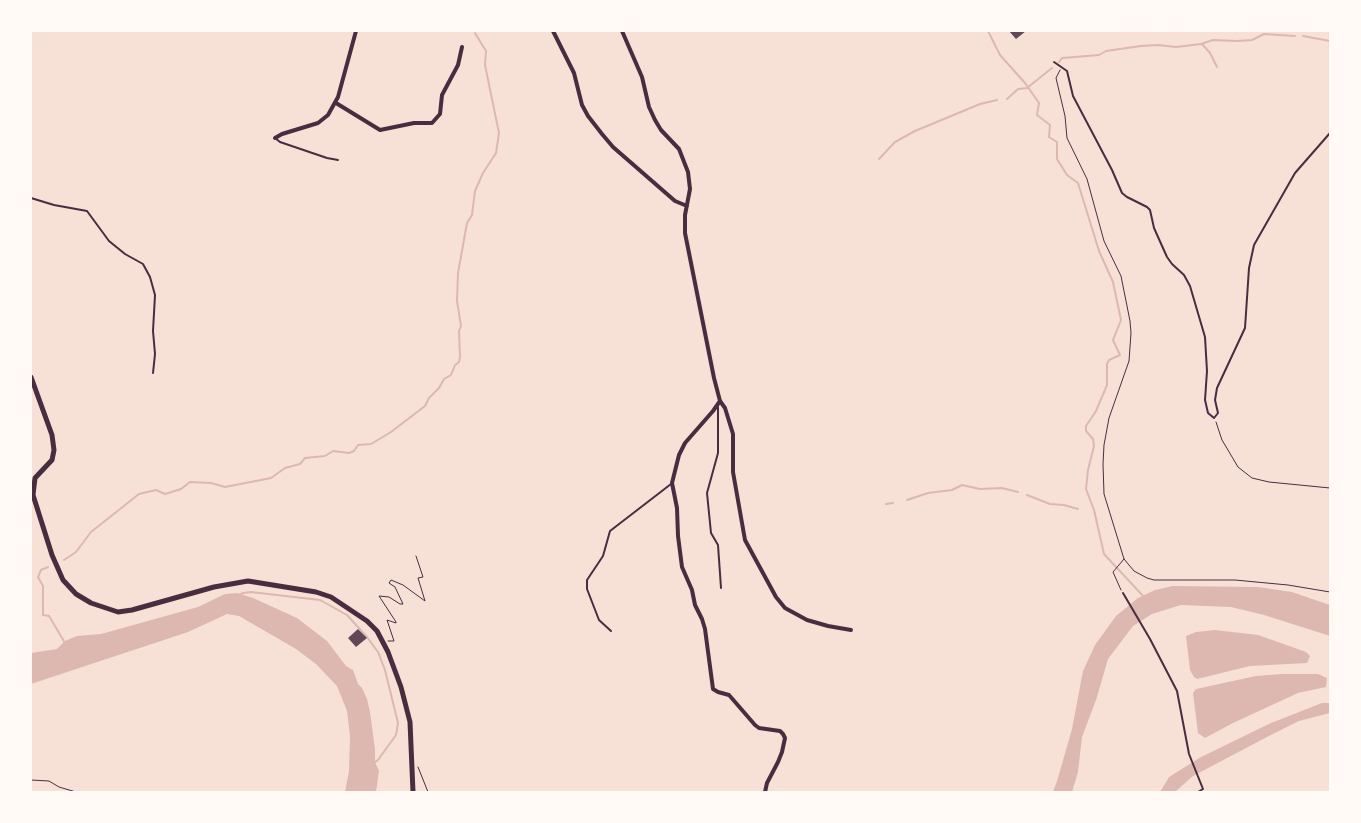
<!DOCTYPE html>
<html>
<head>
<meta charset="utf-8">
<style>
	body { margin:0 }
	#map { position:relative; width:1361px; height:823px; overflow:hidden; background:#f7e1d7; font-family:Poppins,sans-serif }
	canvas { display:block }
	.frame { position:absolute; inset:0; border:32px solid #fffaf5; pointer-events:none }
</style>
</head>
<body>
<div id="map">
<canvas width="1361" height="823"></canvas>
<div class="frame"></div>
</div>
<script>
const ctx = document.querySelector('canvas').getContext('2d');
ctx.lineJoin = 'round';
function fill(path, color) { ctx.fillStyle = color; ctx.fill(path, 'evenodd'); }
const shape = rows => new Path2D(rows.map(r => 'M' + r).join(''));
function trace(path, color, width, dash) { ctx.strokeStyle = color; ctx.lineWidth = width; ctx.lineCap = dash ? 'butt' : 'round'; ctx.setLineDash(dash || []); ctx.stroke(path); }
const water = shape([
	[1173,586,1258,587,1292,592,1330,605,1330,636,1264,615,1231,607,1181,605,1152,614,1133,626,1108,659,1096,700,1082,737,1078,772,1072,792,1053,792,1057,781,1072,729,1083,671,1095,645,1116,616,1138,598,1155,590],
	[237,593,253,598,297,618,327,641,346,666,353,670,358,684,362,688,367,699,370,712,375,749,375,762,379,771,376,792,345,792,349,771,350,736,347,711,337,686,316,664,296,649,239,616,227,614,188,632,31,684,31,653,57,649,65,641,77,636,101,634,198,607,225,594],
	[1215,630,1258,635,1306,652,1310,656,1307,663,1250,666,1197,679,1194,677,1190,670,1186,636,1196,632],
	[1282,674,1318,674,1327,678,1326,687,1298,693,1233,723,1205,738,1198,733,1193,693,1196,689,1256,676],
	[1322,703,1330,703,1330,713,1299,721,1267,737,1193,776,1175,792,1160,792,1169,777,1201,757,1271,723]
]);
const stream = shape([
	[988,31,1000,55,1025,83,1039,103,1037,115,1050,125,1049,137,1057,142,1057,159,1067,175,1078,183,1099,251,1113,282,1121,320,1113,340,1120,355,1109,360,1107,364,1107,385,1096,411,1086,426,1086,431,1093,439,1094,446,1088,470,1086,489,1094,510,1104,554,1144,597],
	[1303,36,1330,41],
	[1202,44,1210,53,1217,67],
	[1059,62,1062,58,1099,55,1106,51,1141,46,1158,45,1176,47,1201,44,1213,40,1237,41,1252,40,1264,34,1295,36],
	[1007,99,1018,89,1027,88,1052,68],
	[879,159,895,142,915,131,980,104,997,100],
	[1027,495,1050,504,1064,505,1078,509],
	[907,500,928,493,952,490,962,485,980,489,1002,488,1018,492],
	[886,504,893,503],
	[64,560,76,552,91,532,139,494,156,490,165,494,181,489,190,482,211,483,225,487,271,478,285,468,300,464,305,458,325,456,333,451,349,453,354,451,358,445,371,444,391,432,425,406,429,398,439,388,444,379,451,375,455,365,459,362,460,357,459,331,461,326,457,301,458,273,467,223,472,215,475,191,483,173,496,153,499,133,485,65,486,51,475,33],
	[48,567,41,570,38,577,43,586,43,615,49,616,65,643],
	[239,595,243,593,251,592,320,600,347,615,367,637,378,652,385,670,398,723,396,735,378,760,374,763]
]);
const building = shape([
	[1009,31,1026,31,1016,39],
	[358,629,367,638,356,647,348,638]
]);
const path = shape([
	[1060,70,1056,78,1065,116,1067,138,1087,179,1104,241,1121,276,1130,321,1131,333,1129,361,1109,418,1104,445,1103,464,1104,494,1124,559,1134,571,1147,578,1154,580,1235,580,1288,585,1330,592],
	[1216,422,1222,440,1238,467,1252,478,1269,482,1330,488],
	[1121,590,1113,572,1124,559],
	[388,641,394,641,387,620,396,623,396,622,379,596,389,597,400,604,403,604,395,587,389,583,391,580,403,585,425,601,418,578,423,577,416,556],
	[418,767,428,792],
	[31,780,49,781,59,787,76,792]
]);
const service = shape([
	[1054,62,1067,71,1073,96,1112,170,1122,193,1127,197,1147,207,1150,210,1154,228,1167,257,1172,264,1184,275,1190,286,1205,337,1207,371,1205,400,1208,413,1214,418,1218,413,1215,400,1217,388,1245,328,1249,268,1254,245,1295,173,1330,133],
	[275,138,280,142,327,158,338,160],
	[31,198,54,205,87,211,109,241,125,254,143,264,150,277,155,295,153,331,155,354,153,373],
	[718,407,718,453,707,493,711,533,718,545,721,588],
	[1123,593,1150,639,1177,691,1189,754,1203,789,1198,792],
	[611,631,599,620,587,589,587,580,603,556,610,531,671,484]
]);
const minor = shape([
	[553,31,574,73,582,105,588,116,602,134,613,147,675,201,687,206],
	[622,31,642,77,649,107,655,120,661,130,679,149,688,172,690,189,685,215,685,233,714,378,720,401,725,408,733,434,733,472,745,540,776,597,785,608,807,620,828,626,851,630],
	[336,103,380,130,414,123,432,123,440,114,442,95,458,65,462,47],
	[275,138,282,134,318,123,328,115,338,97,356,31],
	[720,401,713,411,685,443,679,455,672,483,677,508,678,536,682,567,692,590,695,605,702,619,705,629,713,689,718,692,729,695,755,725,759,728,780,731,783,734,785,738,782,752,778,762,767,783,765,792]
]);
const secondary = shape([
	[31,377,52,435,54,450,52,460,35,478,33,495,52,555,63,580,76,594,91,603,118,612,132,610,214,587,248,581,316,592,331,597,367,621,377,631,388,652,401,687,410,722,413,792]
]);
fill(water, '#dcb8b0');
trace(stream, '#dcb8b0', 2);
fill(building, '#644757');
trace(path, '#4a2c40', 1);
trace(service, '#4a2c40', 2);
trace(minor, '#4a2c40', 4);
trace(secondary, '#4a2c40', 5);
</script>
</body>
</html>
